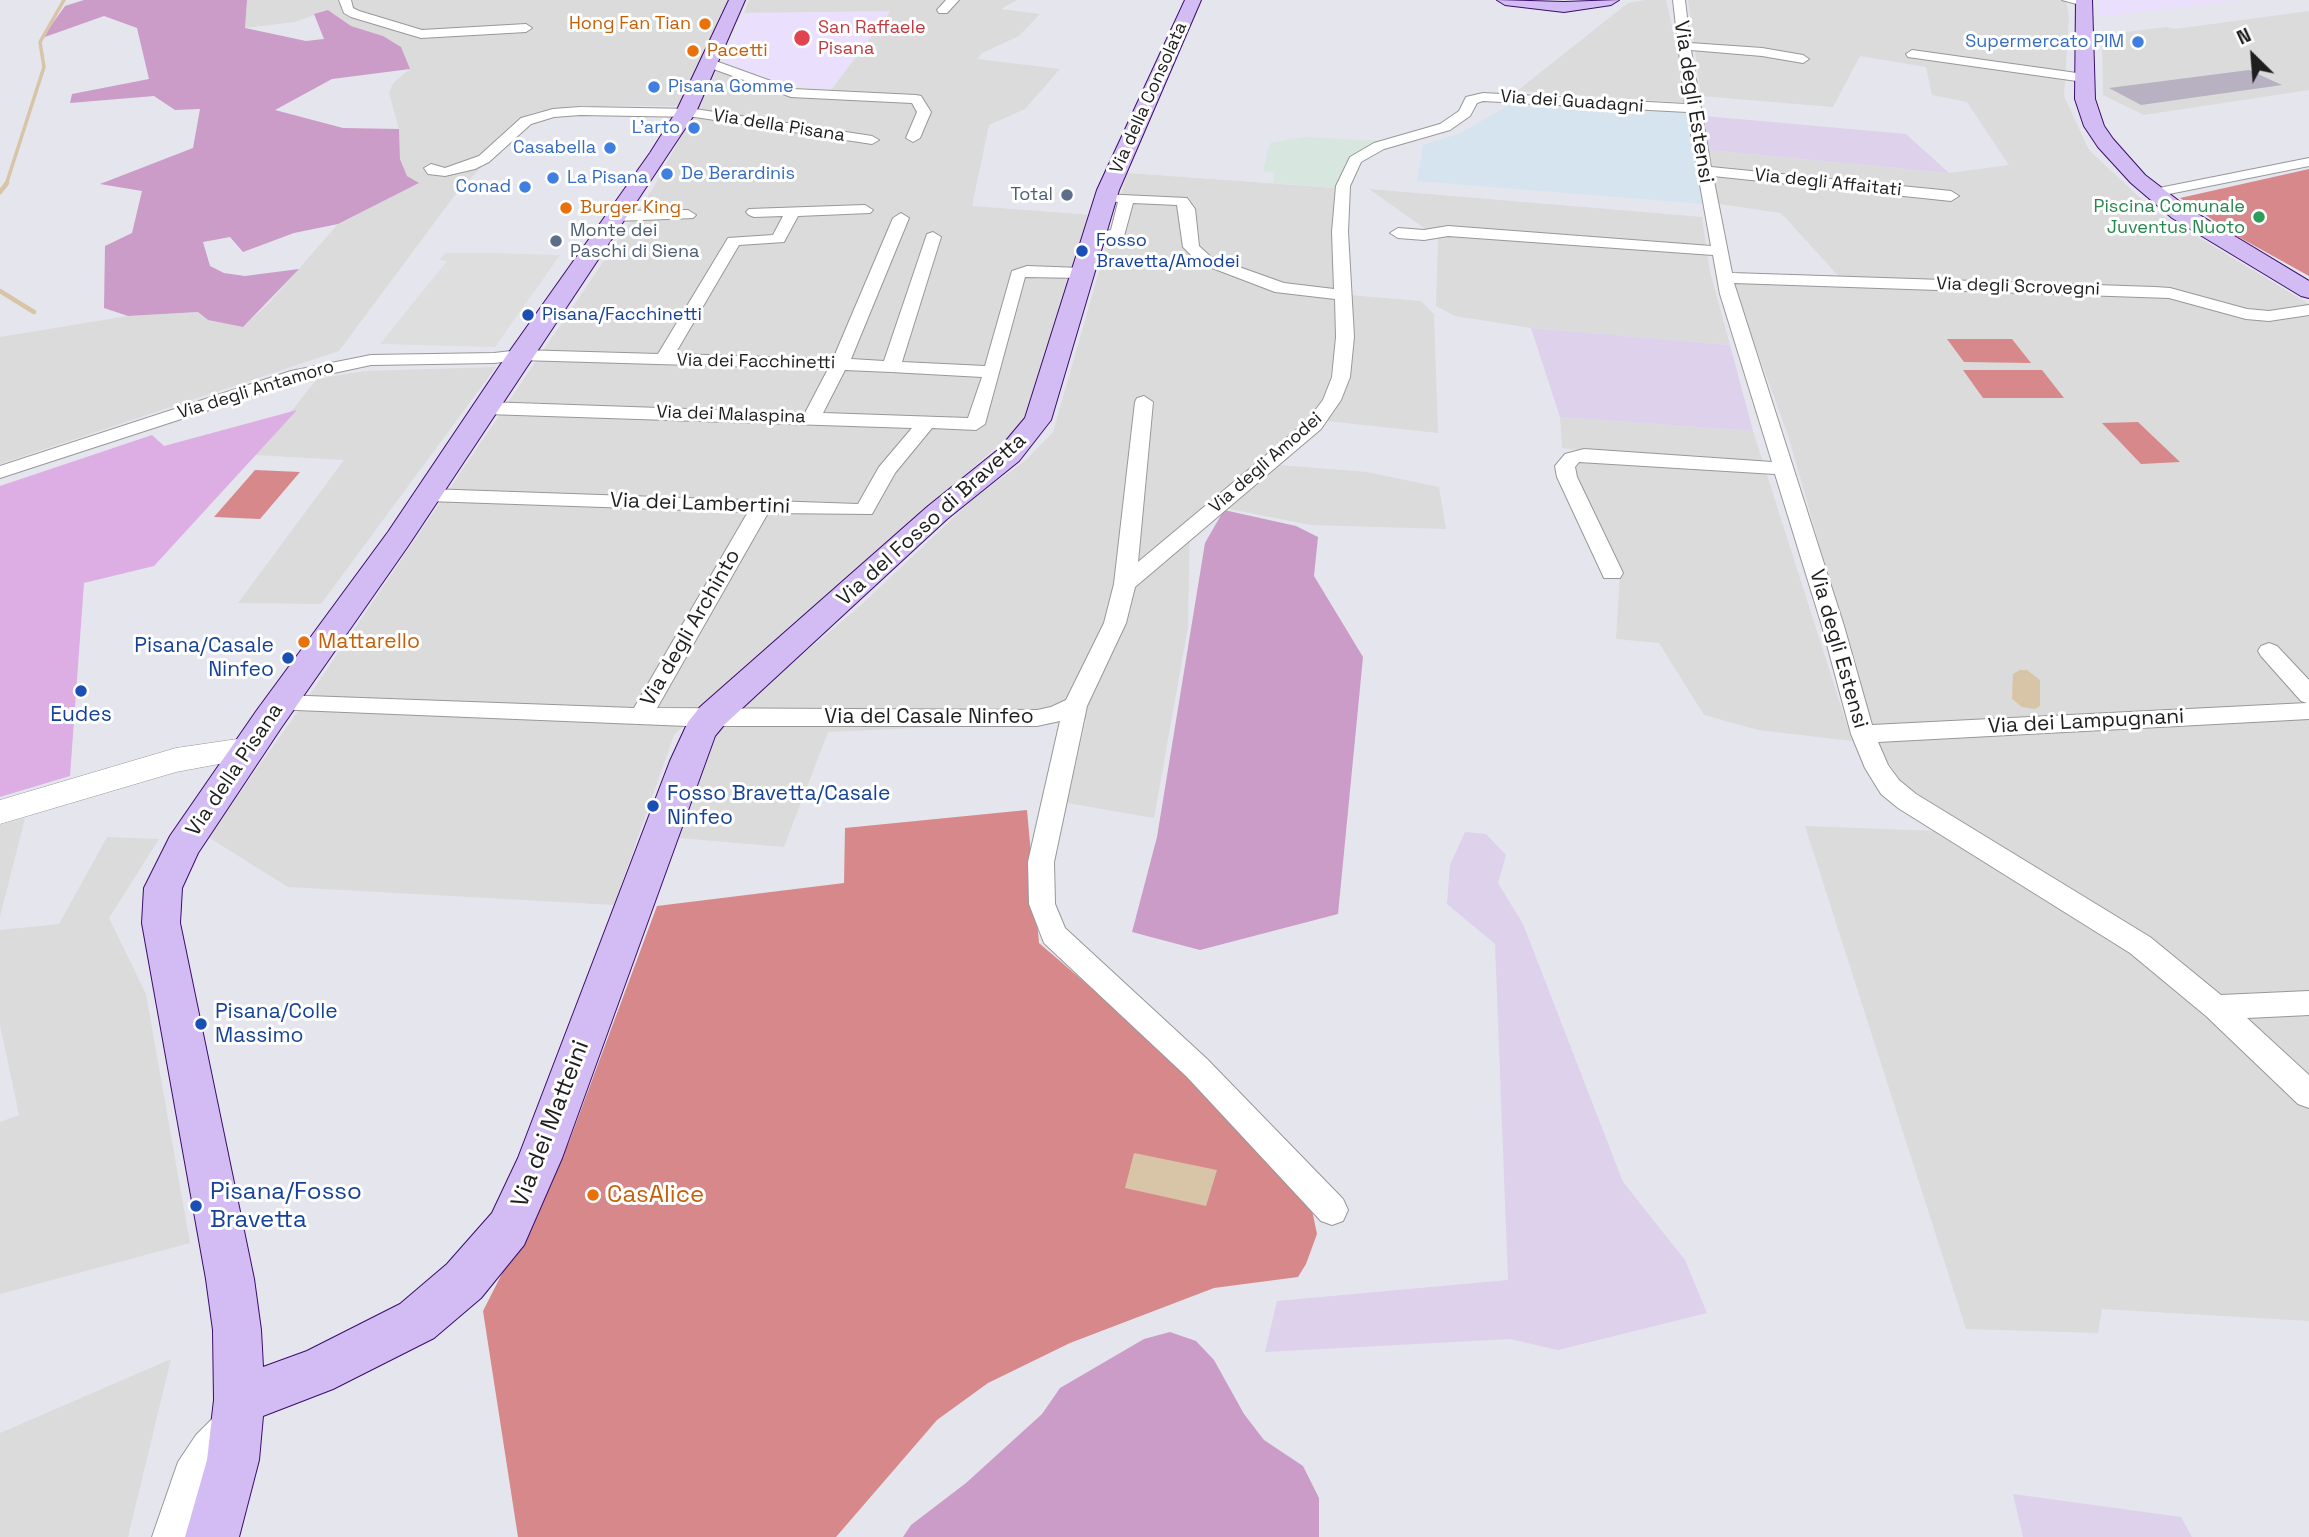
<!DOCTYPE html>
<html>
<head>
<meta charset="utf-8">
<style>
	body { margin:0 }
	#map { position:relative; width:2309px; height:1537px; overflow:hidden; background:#e5e5ee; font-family:"Space Grotesk",sans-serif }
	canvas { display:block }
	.north { position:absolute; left:2218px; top:21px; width:70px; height:70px; -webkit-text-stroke:5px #fff; paint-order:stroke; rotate:335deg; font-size:19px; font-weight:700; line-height:28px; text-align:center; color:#1e1e1e }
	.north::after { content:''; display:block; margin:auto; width:24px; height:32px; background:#1e1e1e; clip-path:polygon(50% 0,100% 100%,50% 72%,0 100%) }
</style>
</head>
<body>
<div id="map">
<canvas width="2309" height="1537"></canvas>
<div class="north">N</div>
</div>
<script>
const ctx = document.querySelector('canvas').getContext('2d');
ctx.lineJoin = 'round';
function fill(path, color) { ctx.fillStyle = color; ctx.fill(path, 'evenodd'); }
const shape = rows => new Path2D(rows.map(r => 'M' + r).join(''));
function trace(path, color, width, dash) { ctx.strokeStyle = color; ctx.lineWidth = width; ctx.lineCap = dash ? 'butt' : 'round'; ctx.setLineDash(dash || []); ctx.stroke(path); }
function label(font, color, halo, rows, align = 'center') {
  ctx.font = font + ' "Space Grotesk",sans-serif'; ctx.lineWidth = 6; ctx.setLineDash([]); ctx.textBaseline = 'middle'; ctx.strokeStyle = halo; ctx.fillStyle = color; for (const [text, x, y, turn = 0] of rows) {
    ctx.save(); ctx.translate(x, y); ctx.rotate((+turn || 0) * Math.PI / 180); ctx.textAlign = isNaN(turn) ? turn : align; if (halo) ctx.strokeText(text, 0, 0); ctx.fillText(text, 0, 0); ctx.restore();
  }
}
const residential = shape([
	[247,0,728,0,682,106,574,106,532,113,455,195,339,351,0,464,0,337,128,316,198,312,208,320,243,327,268,304,338,224,419,183,407,176,400,159,399,129,389,93,393,83,410,69,383,36,351,26,328,10,295,22,245,28],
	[749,0,1017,0,1001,9,1040,14,1019,36,982,53,977,59,1060,69,1025,109,989,125,972,206,1093,215,1033,405,1021,425,674,735,614,905,288,887,208,837,306,700,654,187,717,70,782,96,825,98,890,12,744,13],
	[1645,0,1666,0,1689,103,1517,91,1628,3],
	[1688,0,2066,0,2069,16,2064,96,2089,150,2152,209,2309,304,2309,307,2266,313,2241,311,2171,290,1841,279,1781,213,1719,204,1709,150,1949,173,2009,165,1967,102,1932,95,1926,67,1860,56,1833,107,1701,96],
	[2309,11,2309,90,2144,115,2103,95,2102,35,2166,27,2175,29],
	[1127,173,1335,188,1336,343,1335,358,1326,393,1311,419,1190,518,1188,627,1154,818,1067,803,1086,720,828,732,784,847,679,838,678,825,720,723,859,607,974,498,1026,460,1053,432],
	[1369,189,1702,217,1710,272,1730,345,1531,328,1455,316,1436,306,1438,238],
	[1731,280,2164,294,2241,315,2309,313,2309,1084,2146,935,1903,785,1876,744,1788,435],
	[1349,295,1421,301,1434,314,1438,433,1327,421,1347,386,1354,346],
	[496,367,321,604,238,603,344,460,256,455,317,379,364,371],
	[1560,417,1753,431,1852,741,1758,730,1704,715,1659,643,1616,639,1620,572,1577,483,1575,462,1578,450,1562,448],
	[1280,465,1367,472,1439,487,1446,529,1311,525,1224,508],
	[25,818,0,917,0,825],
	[1805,826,1940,831,2116,936,2201,1009,2309,1109,2309,1321,2102,1309,2098,1333,1966,1329],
	[107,837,159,839,109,918,146,994,190,1243,0,1294,0,1122,19,1115,0,1025,0,930,59,924],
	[171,1359,128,1537,0,1537,0,1433]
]);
const commercial = shape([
	[1514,102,1689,112,1704,204,1417,181,1423,145,1459,134]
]);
const industrial = shape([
	[1303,137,1382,141,1348,159,1341,180,1335,188,1273,183,1275,173,1263,171,1270,143]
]);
const education = shape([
	[2098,0,2241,0,2099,17],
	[890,11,831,89,775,83,724,63,744,13]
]);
const construction = shape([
	[2249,70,2282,85,2141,105,2109,88]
]);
const farmland = shape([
	[1704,116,1906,134,1949,173,1709,150],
	[1531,328,1730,345,1753,431,1560,417],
	[1465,832,1486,834,1506,855,1498,883,1523,924,1623,1182,1685,1260,1707,1313,1558,1350,1510,1339,1265,1352,1277,1301,1508,1280,1495,944,1447,904,1450,865],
	[2013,1494,2181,1517,2192,1537,2023,1537]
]);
const grass = shape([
	[297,410,154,566,84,583,70,776,0,797,0,486,152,435,164,446]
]);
const forest = shape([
	[84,0,247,0,245,28,306,41,324,39,314,14,328,10,351,26,383,36,401,47,410,69,332,79,275,110,343,128,399,129,400,159,407,176,419,183,338,224,294,233,243,252,230,237,203,242,210,266,224,273,245,276,299,269,243,327,208,320,198,312,128,316,104,308,105,246,132,233,142,191,100,184,193,148,200,109,175,110,154,96,70,103,72,94,149,79,137,28,104,16,42,38,65,6],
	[1224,510,1296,526,1318,537,1314,576,1363,657,1338,914,1200,950,1132,932,1157,837,1205,543],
	[1170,1332,1196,1341,1214,1360,1244,1414,1264,1440,1303,1466,1319,1498,1319,1537,903,1537,911,1525,966,1483,1042,1414,1060,1388,1144,1339]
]);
const pitch = shape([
	[2309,169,2309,276,2237,236,2180,198],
	[1947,339,2012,339,2031,363,1964,362],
	[1963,370,2042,370,2064,398,1983,398],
	[2138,422,2180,462,2141,464,2102,423],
	[255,470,300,472,260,519,214,517],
	[1027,810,1039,943,1174,1059,1312,1210,1317,1234,1306,1264,1298,1277,1214,1288,1070,1343,988,1383,937,1420,836,1537,518,1537,483,1311,569,1142,657,906,844,883,845,828]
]);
const parking = shape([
	[445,253,492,253,560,255,495,347,380,344,447,261,439,260]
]);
const water = shape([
	[2027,670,2040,680,2040,706,2035,709,2022,707,2012,699,2013,674,2020,670],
	[1134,1153,1217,1170,1206,1206,1125,1188]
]);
const streamFar1 = shape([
	[6,185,44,67,40,42,64,0]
]);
const stream = shape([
	[0,192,7,183],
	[0,291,34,312]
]);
const minor = shape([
	[339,0,351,0,353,8,359,11,422,30,526,24,532,28,526,32,421,38,351,17,344,13,339,0],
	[946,0,959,0,947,13,939,13,937,10,946,0],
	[1673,0,1685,0,1690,43,1762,48,1803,55,1809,59,1803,63,1762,56,1691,50,1711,167,1951,191,1959,196,1951,201,1713,176,1732,273,2155,287,2170,288,2247,309,2269,311,2309,305,2309,315,2269,321,2246,319,2169,298,1734,283,1844,626,1872,725,2307,703,2301,701,2261,656,2258,651,2261,646,2269,643,2277,646,2309,680,2309,719,1878,742,1888,765,1899,780,1916,794,2150,937,2221,995,2309,991,2309,1015,2247,1018,2309,1075,2309,1108,2298,1104,2206,1016,2130,953,1898,808,1881,794,1865,768,1851,734,1822,626,1775,474,1579,462,1575,467,1577,477,1623,573,1620,578,1604,578,1557,477,1555,466,1565,454,1584,449,1772,462,1720,294,1713,255,1448,236,1424,240,1398,238,1390,233,1398,228,1424,230,1448,226,1711,246,1687,112,1483,101,1477,103,1470,116,1450,130,1384,149,1361,162,1350,186,1348,232,1354,337,1350,377,1341,400,1321,429,1135,587,1126,623,1087,706,1054,862,1055,904,1065,928,1207,1059,1343,1199,1348,1210,1343,1221,1332,1225,1321,1221,1187,1077,1044,943,1029,904,1028,862,1060,721,1037,726,687,726,272,709,268,703,272,697,280,695,634,708,748,512,428,501,421,499,418,495,421,491,428,489,858,504,879,467,912,428,486,414,477,408,486,402,805,413,828,369,520,360,494,363,371,365,301,380,0,478,0,466,291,371,371,355,494,353,520,350,658,354,728,238,773,235,783,216,754,217,749,215,746,212,749,209,865,205,873,210,870,213,798,216,784,242,739,245,675,354,833,359,893,218,901,213,909,218,851,359,884,361,927,234,933,232,941,237,902,362,985,366,1012,271,1027,266,1082,268,1090,273,1082,278,1025,277,985,424,976,430,932,428,895,473,872,514,768,513,657,708,1037,710,1051,707,1066,700,1104,623,1114,584,1135,402,1137,398,1144,396,1153,402,1138,562,1307,421,1323,400,1332,377,1336,337,1335,299,1275,292,1199,263,1183,247,1177,205,1133,203,1124,236,1093,243,1087,241,1085,238,1087,235,1111,230,1118,202,1101,200,1098,197,1101,194,1187,198,1195,209,1199,246,1211,257,1284,283,1334,289,1332,232,1336,186,1350,157,1374,143,1440,124,1459,111,1466,97,1483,93,1685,104,1673,0],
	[845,370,891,372,982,377,968,418,823,413,845,370],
	[2062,0,2089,0,2090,2,2084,6,2062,0],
	[1912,50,2084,74,2091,78,2084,82,1908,57,1906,54,1912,50],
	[710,59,793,89,916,95,921,96,931,112,920,138,913,142,906,138,917,112,912,103,791,97,705,66,705,60,710,59],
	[580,107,695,109,872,136,879,140,872,144,695,117,580,115,554,117,531,124,489,162,475,169,445,176,428,174,424,168,431,164,445,168,479,156,521,118,553,109,580,107],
	[2309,158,2309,166,2154,197,2147,193,2154,189,2309,158],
	[688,210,696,215,693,218,617,221,609,216,617,211,688,210],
	[232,1407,245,1412,250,1425,245,1438,222,1461,206,1484,190,1537,152,1537,178,1462,196,1435,219,1412,232,1407]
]);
const tertiary = shape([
	[251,737,262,740,267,748,262,756,176,772,0,824,0,800,176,748,251,737]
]);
const secondary = shape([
	[729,0,745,0,696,112,408,546,281,728,198,853,182,888,180,923,254,1279,261,1330,263,1367,307,1351,400,1304,447,1264,492,1213,518,1158,670,761,688,722,700,707,927,507,999,449,1025,418,1097,190,1185,0,1201,0,1119,190,1051,420,1019,461,947,519,724,725,715,736,562,1158,524,1245,481,1298,434,1338,333,1389,263,1416,259,1460,239,1537,185,1537,207,1460,214,1400,213,1330,206,1279,142,923,144,888,170,836,257,710,388,532,507,355,650,153,676,112,729,0],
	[1497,0,1564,2,1619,0,1611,5,1564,12,1505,5,1497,0],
	[2076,0,2092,0,2095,99,2104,126,2113,139,2145,175,2188,208,2309,281,2309,298,2301,296,2172,218,2131,183,2098,147,2084,126,2075,99,2076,0]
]);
const markers = [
	[705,24,7,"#e8710a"],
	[802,38,9,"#e0444e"],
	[2138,42,7,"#3f7fe0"],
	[693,51,7,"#e8710a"],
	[654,87,7,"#3f7fe0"],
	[694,128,7,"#3f7fe0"],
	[610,148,7,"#3f7fe0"],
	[667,174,7,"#3f7fe0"],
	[553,178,7,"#3f7fe0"],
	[525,187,7,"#3f7fe0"],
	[1067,195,7,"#5c6f8a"],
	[566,208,7,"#e8710a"],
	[2259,217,7,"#2e9e5b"],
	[556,241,7,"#5c6f8a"],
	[1082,251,7,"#1a4fb4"],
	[528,315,7,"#1a4fb4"],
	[304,642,7,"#e8710a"],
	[288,658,7,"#1a4fb4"],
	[81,691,7,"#1a4fb4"],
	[653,806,7,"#1a4fb4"],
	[201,1024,7,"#1a4fb4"],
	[593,1195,7,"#e8710a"],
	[196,1206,7,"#1a4fb4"]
];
const farFoodnames = [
	["Hong Fan Tian",691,24,"right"],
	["Pacetti",707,51],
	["Burger King",580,208]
];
const farHealthnames = [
	["San Raffaele",818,28],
	["Pisana",818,49]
];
const farShopnames = [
	["Supermercato PIM",2124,42],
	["Pisana Gomme",668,87,"left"],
	["L'arto",680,128],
	["Casabella",596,148],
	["De Berardinis",681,174,"left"],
	["La Pisana",567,178,"left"],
	["Conad",511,187]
];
const farStreetnames = [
	["Via della Consolata",1149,98,-66],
	["Via dei Guadagni",1572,102,4],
	["Via della Pisana",779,126,9],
	["Via degli Affaitati",1828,183,6],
	["Via degli Scrovegni",2018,287,2],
	["Via dei Facchinetti",756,362,1],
	["Via degli Antamoro",256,390,-17],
	["Via dei Malaspina",731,415,2],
	["Via degli Amodei",1266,463,-41]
];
const farServicenames = [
	["Total",1053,195],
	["Monte dei",570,231,"left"],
	["Paschi di Siena",570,252,"left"]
];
const farLeisurenames = [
	["Piscina Comunale",2245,207],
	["Juventus Nuoto",2245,228]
];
const farTransitnames = [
	["Fosso",1096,241],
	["Bravetta/Amodei",1096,262],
	["Pisana/Facchinetti",542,315]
];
const streetNames = [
	["Via degli Estensi",1693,102,81],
	["Via dei Lambertini",700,504,2],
	["Via del Fosso di Bravetta",932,520,-42],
	["Via degli Archinto",691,628,-60],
	["Via degli Estensi",1838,649,74],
	["Via del Casale Ninfeo",929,717],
	["Via dei Lampugnani",2086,722,-3],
	["Via della Pisana",235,770,-56]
];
const foodNames = [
	["Mattarello",318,642]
];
const transitNames = [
	["Pisana/Casale",274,646,"right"],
	["Ninfeo",274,670,"right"],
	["Eudes",81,715,"center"],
	["Fosso Bravetta/Casale",667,794],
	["Ninfeo",667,818],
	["Pisana/Colle",215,1012],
	["Massimo",215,1036]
];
const nearStreetnames = [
	["Via dei Matteini",551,1124,-69]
];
const nearTransitnames = [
	["Pisana/Fosso",210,1192],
	["Bravetta",210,1220]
];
const nearFoodnames = [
	["CasAlice",607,1195]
];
fill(residential, '#dbdbdc');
fill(commercial, '#d5e4ee');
fill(industrial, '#d7e7e0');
fill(education, '#eadffc');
fill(construction, '#b7b1c2');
fill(farmland, '#ddd1eb');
fill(grass, '#ddaee4');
fill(forest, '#ca9cc7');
fill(pitch, '#d7888a');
fill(parking, '#dedede');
fill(water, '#d8c5a8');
trace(streamFar1, '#d8c5a8', 3.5);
trace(stream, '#d8c5a8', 4.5);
trace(minor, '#989898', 2);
trace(tertiary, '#989898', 1);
trace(secondary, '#3a0d6c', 2);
fill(minor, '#fff');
fill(tertiary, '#fff');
fill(secondary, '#d3bcf4');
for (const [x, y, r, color] of markers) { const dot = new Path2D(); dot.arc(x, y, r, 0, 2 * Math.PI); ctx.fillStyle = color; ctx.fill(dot); trace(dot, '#fff', 2.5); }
label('18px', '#c56008', '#fff', farFoodnames, 'left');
label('18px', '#be3a42', '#fff', farHealthnames, 'left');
label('18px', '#366cbe', '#fff', farShopnames, 'right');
label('18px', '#1e1e1e', '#fff', farStreetnames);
label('18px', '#4e5e75', '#fff', farServicenames, 'right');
label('18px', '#27864d', '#fff', farLeisurenames, 'right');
label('18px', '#164399', '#fff', farTransitnames, 'left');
label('21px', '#1e1e1e', '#fff', streetNames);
label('21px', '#c56008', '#fff', foodNames, 'left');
label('21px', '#164399', '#fff', transitNames, 'left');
label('24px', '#1e1e1e', '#fff', nearStreetnames);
label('24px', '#164399', '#fff', nearTransitnames, 'left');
label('24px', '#c56008', '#fff', nearFoodnames, 'left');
</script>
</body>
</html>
